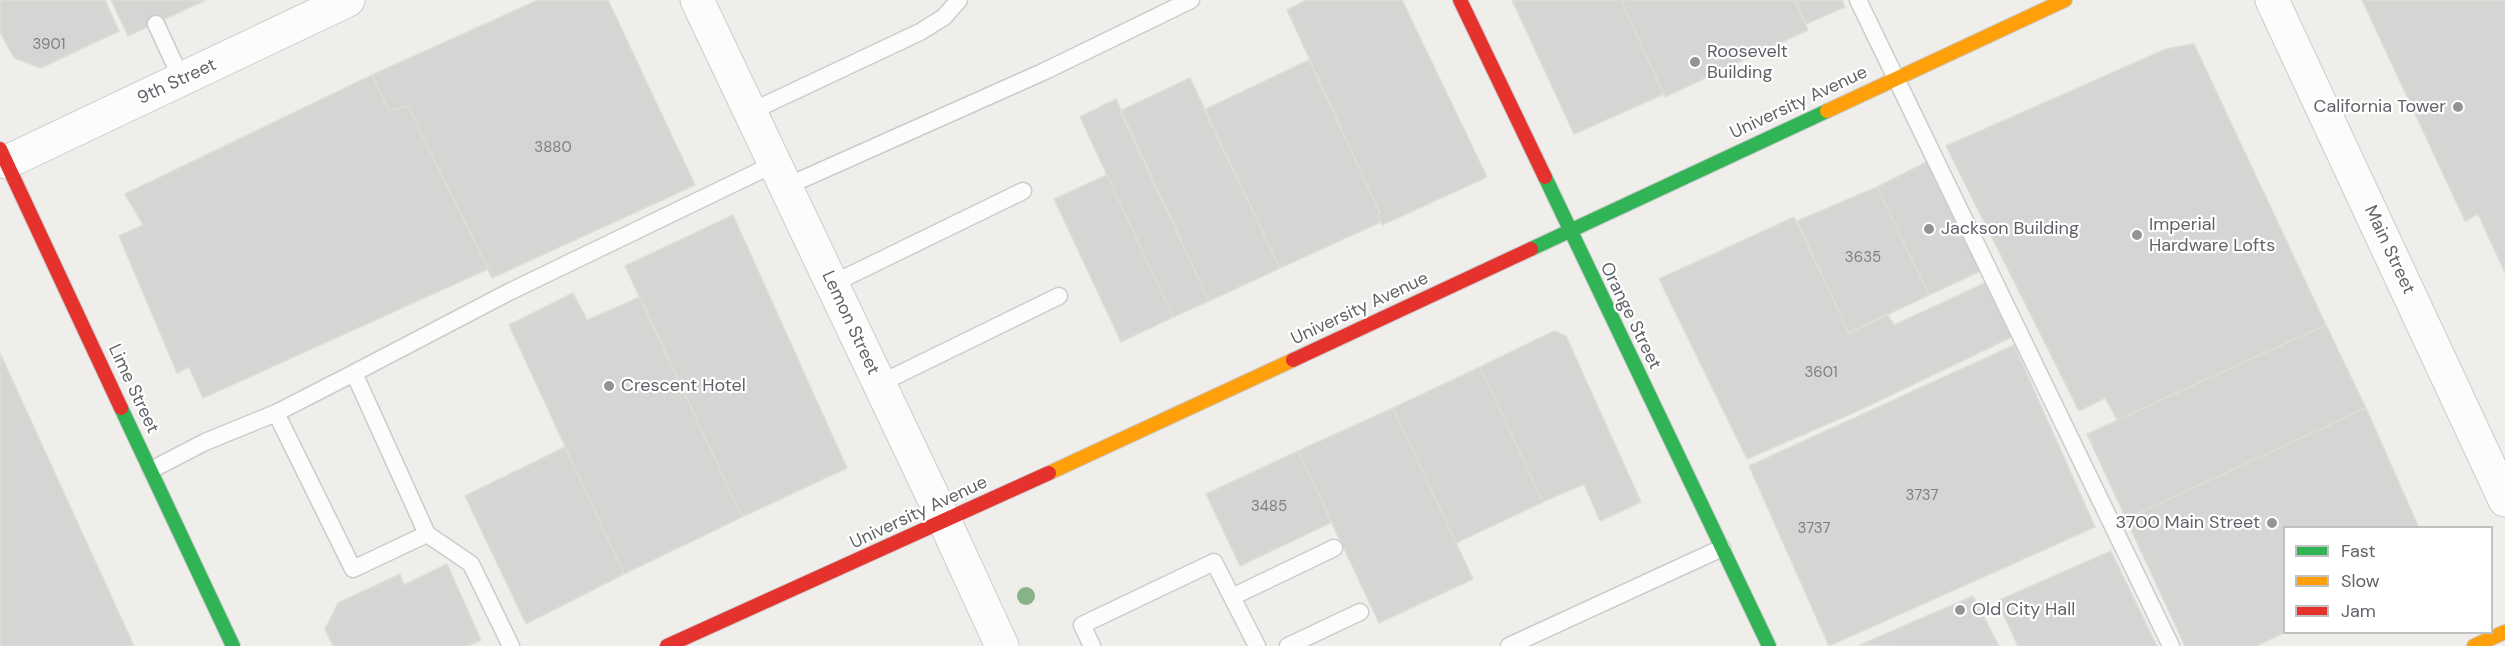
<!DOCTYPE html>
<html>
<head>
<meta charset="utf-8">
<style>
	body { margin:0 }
	#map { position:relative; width:2505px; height:646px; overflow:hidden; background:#efeeea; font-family:"DM Sans",sans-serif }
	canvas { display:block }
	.legend { position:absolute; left:2283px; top:526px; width:210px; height:108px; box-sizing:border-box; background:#fff; border:2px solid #bfc1c3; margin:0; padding:8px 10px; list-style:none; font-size:18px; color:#5f6368 }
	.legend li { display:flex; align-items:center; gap:12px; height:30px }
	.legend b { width:30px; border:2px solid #bfc1c3 }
</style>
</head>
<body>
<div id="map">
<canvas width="2505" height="646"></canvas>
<ul class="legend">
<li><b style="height:8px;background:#30b455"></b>Fast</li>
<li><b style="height:8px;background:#ff9f0a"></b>Slow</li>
<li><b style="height:8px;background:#e5322d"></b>Jam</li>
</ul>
</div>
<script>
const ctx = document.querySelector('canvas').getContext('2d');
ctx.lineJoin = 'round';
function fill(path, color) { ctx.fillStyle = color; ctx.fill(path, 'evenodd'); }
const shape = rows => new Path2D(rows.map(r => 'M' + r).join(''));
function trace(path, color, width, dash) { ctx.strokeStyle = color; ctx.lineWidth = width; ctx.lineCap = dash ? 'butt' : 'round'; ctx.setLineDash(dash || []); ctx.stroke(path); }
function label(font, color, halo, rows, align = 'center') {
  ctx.font = font + ' "DM Sans",sans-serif'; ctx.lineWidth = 4.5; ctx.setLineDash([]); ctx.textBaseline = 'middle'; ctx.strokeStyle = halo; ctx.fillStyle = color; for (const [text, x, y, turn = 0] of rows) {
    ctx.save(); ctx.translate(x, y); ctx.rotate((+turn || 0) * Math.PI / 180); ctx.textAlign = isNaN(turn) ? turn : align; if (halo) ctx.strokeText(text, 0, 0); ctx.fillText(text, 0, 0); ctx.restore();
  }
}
const building = shape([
	[0,0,105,0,119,31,41,68,14,58,0,32,0,0],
	[111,0,206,0,128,36,111,0],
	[538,0,608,0,695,185,492,278,408,106,389,111,372,75,538,0],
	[1306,0,1402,0,1487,177,1382,225,1377,215,1380,213,1287,10,1306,0],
	[1512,0,1621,0,1664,94,1574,134,1512,0],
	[1621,0,1795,0,1808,30,1665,97,1621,0],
	[1795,0,1842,0,1845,7,1806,24,1795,0],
	[2362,0,2505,0,2505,273,2478,214,2465,221,2362,0],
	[2194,44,2326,325,2117,420,2105,398,2079,411,1946,146,2166,49,2194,44],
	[1309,60,1380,213,1377,215,1381,222,1280,268,1204,110,1309,60],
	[372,75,389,111,408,106,488,269,203,398,189,367,177,373,119,236,143,225,125,194,372,75],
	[1190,78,1280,268,1209,301,1120,111,1190,78],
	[1116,99,1209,301,1173,317,1080,117,1116,99],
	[1930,160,1981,271,1929,295,1877,187,1930,160],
	[1107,175,1173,317,1121,342,1054,199,1107,175],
	[1877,187,1929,295,1849,333,1797,221,1877,187],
	[733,215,847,468,742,517,625,266,733,215],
	[1794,217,1849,333,1887,314,1894,325,1985,283,2012,337,1862,409,1747,459,1659,279,1794,217],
	[573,293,587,320,640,297,742,517,624,574,509,325,573,293],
	[2326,325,2366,408,2126,519,2087,434,2326,325],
	[1554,331,1566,336,1641,502,1600,521,1584,484,1543,502,1480,367,1554,331],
	[2014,345,2095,527,1829,646,1749,466,2014,345],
	[0,353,134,646,0,646,0,353],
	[1480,367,1543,502,1456,543,1393,408,1480,367],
	[1393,408,1473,579,1379,623,1298,451,1393,408],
	[2366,408,2419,528,2284,528,2285,632,2257,646,2185,646,2126,519,2366,408],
	[565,447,624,574,526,624,465,496,565,447],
	[1298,451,1332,522,1240,566,1206,494,1298,451],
	[2111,551,2157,646,2018,646,1997,601,2111,551],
	[447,564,481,640,468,646,333,646,325,629,338,603,400,574,404,585,447,564],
	[1973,596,1999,646,1860,645,1906,625,1973,596]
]);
const lane = shape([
	[1858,0,2171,646],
	[156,24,182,80],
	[750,112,920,32,944,17,959,0],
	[785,187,1045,71,1191,0],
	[832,284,1023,191],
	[354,373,509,292,774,164],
	[879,384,1059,296],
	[151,470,205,442,276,413,354,373,427,534,353,569,276,413],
	[427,534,471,564,511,646],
	[1232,597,1334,548],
	[1092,646,1082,625,1214,562,1257,646],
	[1288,646,1360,612],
	[1509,646,1722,548]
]);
const street = shape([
	[697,0,945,522,1002,646],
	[2272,0,2505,500],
	[7,162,348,0]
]);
const fast = shape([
	[1545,177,1769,646],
	[1531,249,1827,111],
	[121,408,233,646]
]);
const slow = shape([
	[1827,111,2065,0],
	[1049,473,1293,360],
	[2474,646,2505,632]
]);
const jam = shape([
	[1460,0,1545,177],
	[0,149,121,408],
	[1293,360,1531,249],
	[667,646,1049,473]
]);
const trees = [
	[1026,596]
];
const markers = [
	[1695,62,6,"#919496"],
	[2458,107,6,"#919496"],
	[1929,229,6,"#919496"],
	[2137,235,6,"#919496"],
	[609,386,6,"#919496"],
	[2272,523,6,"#919496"],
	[1960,610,6,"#919496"]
];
const numberNames = [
	["3901",49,45],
	["3880",553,148],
	["3635",1863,258],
	["3601",1821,373],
	["3737",1922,496],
	["3485",1269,507],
	["3737",1814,529]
];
const poiNames = [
	["Roosevelt",1707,52],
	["Building",1707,73],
	["California Tower",2446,107,"right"],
	["Imperial",2149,225],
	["Hardware Lofts",2149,246],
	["Jackson Building",1941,229],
	["Crescent Hotel",621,386],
	["3700 Main Street",2260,523,"right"],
	["Old City Hall",1972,610]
];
const streetNames = [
	["9th Street",177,82,-25],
	["University Avenue",1799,103,-25],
	["Main Street",2389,250,65],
	["University Avenue",1360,309,-25],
	["Orange Street",1630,316,64],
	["Lemon Street",850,323,65],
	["Lime Street",133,389,65],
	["University Avenue",919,513,-25]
];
fill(building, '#d6d5d3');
trace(building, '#deddd9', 1.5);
trace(lane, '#cbcccc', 19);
trace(street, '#cbcccc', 35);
trace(fast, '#cacacb', 16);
trace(slow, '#cacacb', 16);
trace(jam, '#cacacb', 16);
trace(lane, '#fdfcfc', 16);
trace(street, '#fdfcfc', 33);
trace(fast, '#30b455', 14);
trace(slow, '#ff9f0a', 14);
trace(jam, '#e5322d', 14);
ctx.fillStyle = '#88b388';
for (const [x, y] of trees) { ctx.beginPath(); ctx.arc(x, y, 9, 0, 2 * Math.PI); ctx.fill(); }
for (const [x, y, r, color] of markers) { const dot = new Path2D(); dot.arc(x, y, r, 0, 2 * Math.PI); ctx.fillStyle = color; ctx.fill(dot); trace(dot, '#fff', 2); }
label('15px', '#7e8184', null, numberNames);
label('18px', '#5f6368', '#fff', poiNames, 'left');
label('18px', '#5f6368', '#fff', streetNames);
</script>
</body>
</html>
